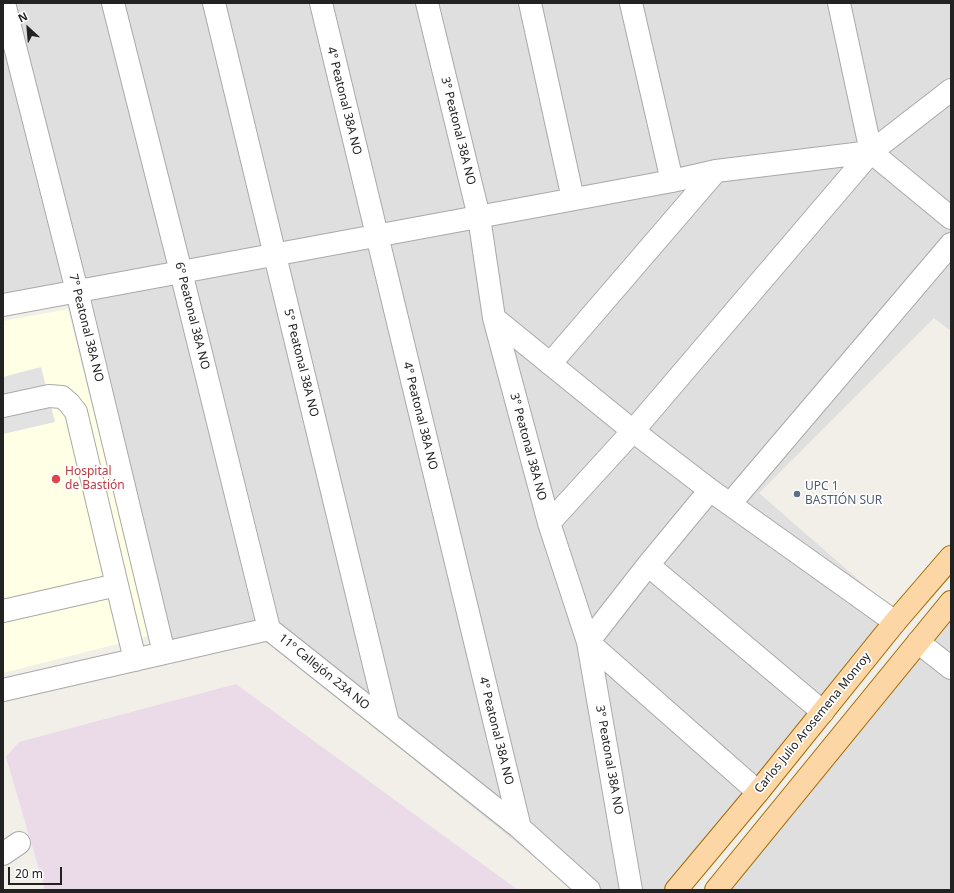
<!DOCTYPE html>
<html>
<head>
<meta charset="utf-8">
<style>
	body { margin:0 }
	#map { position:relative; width:954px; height:893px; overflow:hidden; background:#f2efe9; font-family:"Noto Sans",sans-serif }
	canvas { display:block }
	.frame { position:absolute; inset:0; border:4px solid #222; pointer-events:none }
	.north { position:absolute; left:8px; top:8px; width:40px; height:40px; -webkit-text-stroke:3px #fff; paint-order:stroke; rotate:334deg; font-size:11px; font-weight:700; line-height:16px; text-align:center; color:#222 }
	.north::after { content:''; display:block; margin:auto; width:14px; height:18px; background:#222; clip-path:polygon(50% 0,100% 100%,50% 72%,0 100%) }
	.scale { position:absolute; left:8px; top:867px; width:54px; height:18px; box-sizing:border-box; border:2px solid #222; border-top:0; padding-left:5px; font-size:12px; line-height:14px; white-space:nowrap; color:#222; -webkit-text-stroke:3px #fff; paint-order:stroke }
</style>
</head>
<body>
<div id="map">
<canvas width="954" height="893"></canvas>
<div class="frame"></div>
<div class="north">N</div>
<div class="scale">20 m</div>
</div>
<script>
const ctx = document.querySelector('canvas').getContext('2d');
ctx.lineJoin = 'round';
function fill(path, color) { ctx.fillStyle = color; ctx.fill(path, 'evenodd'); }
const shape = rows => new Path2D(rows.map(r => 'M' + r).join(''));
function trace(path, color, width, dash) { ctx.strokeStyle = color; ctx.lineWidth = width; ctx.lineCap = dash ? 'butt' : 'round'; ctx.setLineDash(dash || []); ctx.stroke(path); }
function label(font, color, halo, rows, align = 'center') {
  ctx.font = font + ' "Noto Sans",sans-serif'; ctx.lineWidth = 3.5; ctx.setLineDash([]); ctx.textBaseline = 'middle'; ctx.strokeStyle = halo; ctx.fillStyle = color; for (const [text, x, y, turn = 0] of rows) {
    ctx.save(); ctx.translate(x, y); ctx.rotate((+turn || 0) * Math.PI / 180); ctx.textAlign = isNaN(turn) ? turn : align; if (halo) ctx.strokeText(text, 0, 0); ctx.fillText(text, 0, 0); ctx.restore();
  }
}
const residential = shape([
	[3,3,951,3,951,331,934,318,759,493,908,623,690,890,575,890,268,641,176,658,91,297,3,314],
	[951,617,951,890,729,890]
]);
const industrial = shape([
	[236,684,518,890,45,890,6,757,19,742]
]);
const education = shape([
	[68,309,149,636,3,673,3,321]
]);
const parking = shape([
	[41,367,55,422,3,434,3,377]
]);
const minor = shape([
	[4,3,77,291,164,653],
	[113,3,181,272,269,629],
	[214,3,388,723],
	[321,3,520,828],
	[427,3,479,217,494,318,549,523,588,642,631,890],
	[530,3,573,199],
	[631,3,672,181],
	[839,3,871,152,951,218],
	[3,305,672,181,716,171,871,152],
	[494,318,633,431,710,490,895,622],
	[550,364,716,171],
	[3,406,49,396,62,397,69,403,76,412,117,585],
	[710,490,648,565,588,642,758,792],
	[730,504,951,244],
	[549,523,633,431,871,152,951,90],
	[648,565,823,712],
	[3,611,117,585,135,660],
	[918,642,951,668],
	[3,690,269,629,520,828,589,890],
	[3,854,19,843]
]);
const major = shape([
	[676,890,758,792,895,622,951,557],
	[716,890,951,602]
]);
const markers = [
	[56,479,5,"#e0444e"],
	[797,494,4,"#5c6f8a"]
];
const streetNames = [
	["4° Peatonal 38A NO",344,101,76],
	["3° Peatonal 38A NO",458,131,76],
	["6º Peatonal 38A NO",192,316,76],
	["7° Peatonal 38A NO",86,328,76],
	["5° Peatonal 38A NO",301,363,76],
	["4° Peatonal 38A NO",420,416,76],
	["3° Peatonal 38A NO",528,447,75],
	["11º Callejón 23A NO",324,672,39],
	["Carlos Julio Arosemena Monroy",813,723,-51],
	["4° Peatonal 38A NO",496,731,76],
	["3° Peatonal 38A NO",609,760,80]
];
const healthNames = [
	["Hospital",65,472],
	["de Bastión",65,486]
];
const serviceNames = [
	["UPC 1",805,487],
	["BASTIÓN SUR",805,501]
];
fill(residential, '#e0dfdf');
fill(industrial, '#ebdbe8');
fill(education, '#ffffe5');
fill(parking, '#e2e2e2');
trace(minor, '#a9a9a9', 24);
trace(major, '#a06b00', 24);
trace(minor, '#fff', 22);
trace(major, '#fcd6a4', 22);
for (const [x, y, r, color] of markers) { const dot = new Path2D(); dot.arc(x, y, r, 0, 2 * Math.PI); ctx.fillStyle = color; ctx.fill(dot); trace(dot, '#fff', 1.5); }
label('12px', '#222', '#fff', streetNames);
label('12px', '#be3a42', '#fff', healthNames, 'left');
label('12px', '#4e5e75', '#fff', serviceNames, 'left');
</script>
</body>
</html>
